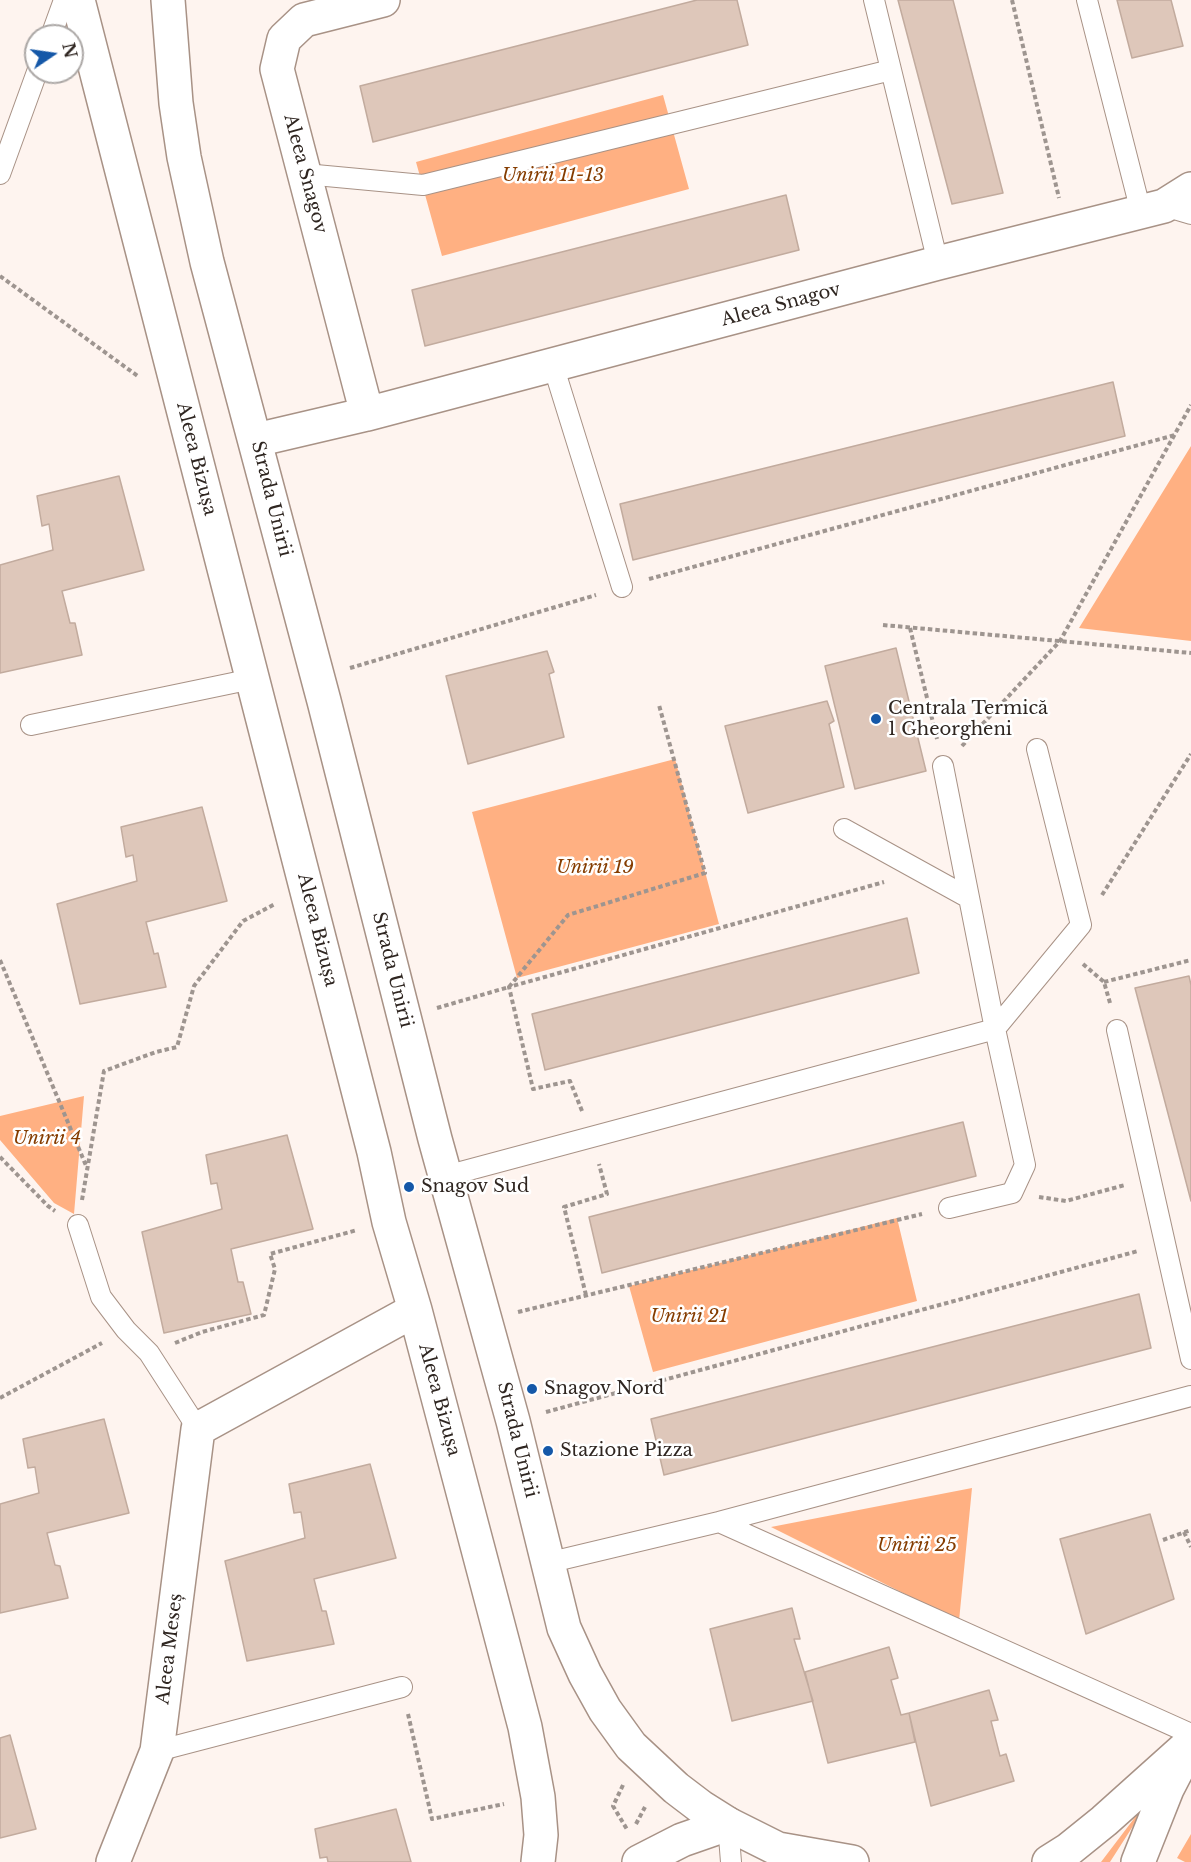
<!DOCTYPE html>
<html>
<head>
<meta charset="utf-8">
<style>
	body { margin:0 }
	#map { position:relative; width:1191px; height:1862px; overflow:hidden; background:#fef4ef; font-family:"Libre Baskerville",serif }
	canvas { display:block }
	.north { position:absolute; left:24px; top:24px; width:60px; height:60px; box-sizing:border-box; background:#fff; border:2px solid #aca8a6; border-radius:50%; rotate:77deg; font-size:16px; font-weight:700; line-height:24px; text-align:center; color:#2f2621 }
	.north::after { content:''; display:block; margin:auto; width:21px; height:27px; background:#1558a8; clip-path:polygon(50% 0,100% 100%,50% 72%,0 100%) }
</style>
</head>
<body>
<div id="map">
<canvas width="1191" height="1862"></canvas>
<div class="north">N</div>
</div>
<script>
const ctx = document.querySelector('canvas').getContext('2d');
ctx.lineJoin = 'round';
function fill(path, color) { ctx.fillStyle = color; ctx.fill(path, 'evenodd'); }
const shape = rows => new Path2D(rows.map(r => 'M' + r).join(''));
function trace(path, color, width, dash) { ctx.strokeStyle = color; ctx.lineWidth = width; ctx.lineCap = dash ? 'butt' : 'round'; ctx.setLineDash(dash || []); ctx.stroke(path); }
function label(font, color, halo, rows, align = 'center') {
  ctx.font = font + ' "Libre Baskerville",serif'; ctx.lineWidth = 5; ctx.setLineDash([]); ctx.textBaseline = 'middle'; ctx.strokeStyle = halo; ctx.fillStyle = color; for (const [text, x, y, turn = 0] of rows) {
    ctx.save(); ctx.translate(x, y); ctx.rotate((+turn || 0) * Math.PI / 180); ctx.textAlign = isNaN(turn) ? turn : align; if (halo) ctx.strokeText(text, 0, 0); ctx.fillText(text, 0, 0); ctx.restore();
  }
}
const green = shape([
	[663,95,689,189,442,256,416,162],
	[1191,446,1191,641,1079,628],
	[675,759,719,924,517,978,472,812],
	[84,1096,74,1214,54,1203,0,1140,0,1116],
	[897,1218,917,1301,653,1372,629,1286],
	[972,1488,959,1621,771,1527],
	[1167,1773,1110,1862,1101,1862,1136,1816],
	[1191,1834,1191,1862,1185,1862,1177,1858]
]);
const building = shape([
	[697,0,737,0,748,45,373,142,360,86,697,0],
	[898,0,953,0,1003,193,952,204,898,0],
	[1117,0,1171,0,1183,46,1132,58,1117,0],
	[786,195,799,250,425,346,412,290,786,195],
	[1113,382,1125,436,633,560,620,504,1113,382],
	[119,476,144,570,62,591,70,623,75,623,82,655,0,673,0,565,53,550,49,524,42,526,37,496,119,476],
	[896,648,926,771,855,789,825,666,896,648],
	[547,651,554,672,549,674,564,737,468,764,446,676,547,651],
	[827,701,834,721,829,724,844,787,748,813,725,726,827,701],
	[202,807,227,901,146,922,154,954,158,953,166,987,80,1004,57,904,137,881,133,855,126,857,121,827,202,807],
	[907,918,919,973,545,1070,532,1014,907,918],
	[1189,976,1191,985,1191,1201,1135,988,1189,976],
	[963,1122,976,1176,602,1273,589,1217,963,1122],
	[287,1135,313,1229,231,1249,238,1282,243,1282,251,1314,164,1333,142,1232,222,1209,217,1183,211,1184,206,1155,287,1135],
	[1139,1294,1151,1348,664,1475,651,1419,1139,1294],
	[104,1419,129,1513,47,1533,55,1565,60,1566,68,1598,0,1613,0,1504,39,1493,35,1467,28,1468,23,1439,104,1419],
	[370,1464,396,1558,314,1579,322,1611,326,1611,334,1644,247,1661,225,1561,305,1538,301,1512,294,1513,289,1484,370,1464],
	[1150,1514,1174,1599,1086,1634,1060,1539,1150,1514],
	[792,1608,800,1639,794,1639,813,1701,732,1721,710,1629,792,1608],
	[889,1647,898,1678,891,1680,901,1715,909,1713,915,1742,828,1763,805,1672,889,1647],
	[989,1690,998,1720,991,1721,1000,1756,1006,1754,1014,1781,931,1806,909,1713,989,1690],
	[10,1735,36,1829,0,1838,0,1738,10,1735],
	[396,1809,411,1862,328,1862,327,1857,320,1858,315,1829,396,1809]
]);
const path = shape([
	[1012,0,1059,198],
	[0,276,139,377],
	[649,579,1175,435],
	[883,625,1191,653],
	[910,628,937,739],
	[350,668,596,595],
	[962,746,1060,641,1191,405],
	[1102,895,1191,754],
	[0,960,87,1168],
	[1083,964,1104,982,1110,1003],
	[1104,982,1191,960],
	[437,1008,509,987,568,915,705,873,659,705],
	[582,1111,570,1081,533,1089,509,987,884,882],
	[0,1157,48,1206,55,1211],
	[1039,1197,1066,1201,1125,1185],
	[82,1200,104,1071,156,1052,177,1047,194,986,243,921,275,904],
	[586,1295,564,1207,607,1194,599,1164],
	[518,1312,922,1214],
	[175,1343,202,1332,264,1315,275,1269,270,1254,357,1230],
	[0,1398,102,1343],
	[546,1412,1138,1251],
	[1184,1532,1191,1547],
	[1163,1540,1191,1530],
	[408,1714,432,1819,504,1804],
	[623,1785,613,1806,628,1831],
	[636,1824,645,1807]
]);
const service = shape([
	[874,0,938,263],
	[1087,0,1141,212],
	[51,36,64,0],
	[0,174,37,72],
	[305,174,423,185,891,70],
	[1164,206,1191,214],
	[553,365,622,587],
	[31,725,252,679],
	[943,766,995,1029,1025,1165,1012,1193,949,1208],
	[844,829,969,898],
	[1117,1030,1191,1359],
	[446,1176,995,1029,1081,925,1037,749],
	[78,1225,101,1297,126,1330,149,1353,198,1429],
	[719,1522,1191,1734],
	[547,1563,719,1522,1191,1396],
	[157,1751,402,1687],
	[728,1824,731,1862]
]);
const minor = shape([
	[78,0,374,1152,389,1222,415,1310,525,1727,538,1797,541,1835,538,1862],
	[367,414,277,69,284,39,304,20,383,0],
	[256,440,367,414,938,263,1164,206,1191,189],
	[113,1862,157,1751,198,1429,415,1310],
	[639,1862,682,1840,728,1824]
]);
const secondary = shape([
	[168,0,176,103,184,157,207,262,324,701,435,1139,513,1421,564,1628,585,1674,605,1710,631,1746,676,1788,701,1807,728,1824,778,1849,797,1862],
	[778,1849,852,1862],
	[1049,1862,1068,1850,1104,1821,1191,1743],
	[1138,1862,1167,1789,1182,1760]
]);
const markers = [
	[876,719,6,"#1558a8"],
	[409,1187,6,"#1558a8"],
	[532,1389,6,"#1558a8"],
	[548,1451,6,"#1558a8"]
];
const streetNames = [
	["Aleea Snagov",305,174,75],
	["Aleea Snagov",781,305,-15],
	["Aleea Bizușa",196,459,76],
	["Strada Unirii",271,499,76],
	["Aleea Bizușa",317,930,76],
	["Strada Unirii",392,970,76],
	["Aleea Bizușa",439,1400,75],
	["Strada Unirii",517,1440,76],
	["Aleea Meseș",170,1649,-83]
];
const parkNames = [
	["Unirii 11-13",553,176],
	["Unirii 19",595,868],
	["Unirii 4",47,1139],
	["Unirii 21",689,1317],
	["Unirii 25",917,1546]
];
const poiNames = [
	["Centrala Termică",888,709],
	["1 Gheorgheni",888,730],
	["Snagov Sud",421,1187],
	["Snagov Nord",544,1389],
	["Stazione Pizza",560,1451]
];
fill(green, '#ffb082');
fill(building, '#dec7ba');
trace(building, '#c2ab9e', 1.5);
trace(service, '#a89286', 22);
trace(minor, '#a89286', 36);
trace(secondary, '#a89286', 36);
trace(path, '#9e9590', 4, [4.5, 3]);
trace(service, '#fff', 20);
trace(minor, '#fff', 33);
trace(secondary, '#fff', 33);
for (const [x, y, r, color] of markers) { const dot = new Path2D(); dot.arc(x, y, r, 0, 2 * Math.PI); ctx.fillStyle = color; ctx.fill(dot); trace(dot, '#fff', 2); }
label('18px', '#2f2621', '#fff', streetNames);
label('italic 18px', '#853c00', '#fff', parkNames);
label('18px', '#2f2621', '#fff', poiNames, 'left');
</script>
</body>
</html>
